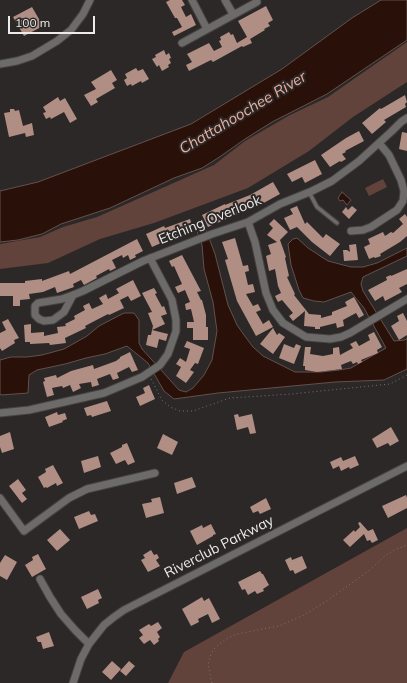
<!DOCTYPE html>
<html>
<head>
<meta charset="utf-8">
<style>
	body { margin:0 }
	#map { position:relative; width:407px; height:683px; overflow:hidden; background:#2b2827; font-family:Mulish,sans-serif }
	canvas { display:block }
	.scale { position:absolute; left:8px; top:16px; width:87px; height:18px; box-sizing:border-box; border:2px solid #eceaea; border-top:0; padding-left:5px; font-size:12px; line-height:14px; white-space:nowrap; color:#eceaea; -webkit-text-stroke:3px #2b2827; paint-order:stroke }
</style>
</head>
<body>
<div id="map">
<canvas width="407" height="683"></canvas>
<div class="scale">100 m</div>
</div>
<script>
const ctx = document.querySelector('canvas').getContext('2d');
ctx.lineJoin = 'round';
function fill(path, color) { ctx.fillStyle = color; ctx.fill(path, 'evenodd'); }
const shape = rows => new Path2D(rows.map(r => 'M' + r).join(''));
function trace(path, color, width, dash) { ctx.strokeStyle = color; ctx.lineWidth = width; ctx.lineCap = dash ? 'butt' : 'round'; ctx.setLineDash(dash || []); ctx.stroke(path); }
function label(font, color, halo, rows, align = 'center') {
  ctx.font = font + ' Mulish,sans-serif'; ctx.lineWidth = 4; ctx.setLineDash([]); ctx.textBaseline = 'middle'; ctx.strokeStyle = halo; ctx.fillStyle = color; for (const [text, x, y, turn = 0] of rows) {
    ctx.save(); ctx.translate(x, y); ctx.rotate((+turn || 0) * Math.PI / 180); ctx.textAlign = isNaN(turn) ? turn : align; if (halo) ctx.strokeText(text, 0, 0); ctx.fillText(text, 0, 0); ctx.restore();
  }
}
const green = shape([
	[407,42,407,82,353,117,309,151,248,188,154,223,100,239,48,263,0,269,0,244,40,237,63,227,97,217,214,165,245,141,290,115,328,97],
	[383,179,387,187,369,196,365,188],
	[407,528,407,683,168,683,184,652]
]);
const water = shape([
	[381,0,407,0,407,40,327,94,272,122,245,139,218,158,202,168,174,178,110,208,61,224,42,234,18,240,0,242,0,191,38,182,191,124,282,69,352,18,381,0],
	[342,192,351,200,347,205,343,200,340,201,338,198,342,192],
	[203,228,206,230,215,254,228,305,237,325,244,335,253,347,263,356,295,372,321,372,339,370,351,368,386,348,364,308,351,292,324,302,314,301,303,298,299,290,291,265,288,244,293,239,297,238,308,248,328,261,351,267,363,267,377,263,407,248,407,256,363,277,361,284,363,291,394,341,405,340,407,338,407,369,384,380,335,382,218,393,174,399,164,391,148,363,127,346,105,354,86,358,65,364,37,370,29,375,28,393,1,395,0,394,0,360,11,357,27,357,42,355,64,349,87,336,99,326,124,313,134,313,139,320,139,343,142,349,179,390,186,392,193,388,204,375,212,360,217,331,213,302,204,269,202,245,197,231,203,228]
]);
const building = shape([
	[170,0,182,0,185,5,181,7,186,17,191,14,196,25,174,36,172,32,182,27,177,18,175,18,166,2],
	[266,6,273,20,268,23,270,26,264,29,265,30,250,39,252,43,243,47,242,46,213,62,211,60,189,71,186,65,192,62,187,54,209,43,214,51,222,47,219,41,221,40,220,37,229,32,231,35,233,34,237,43,247,37,238,21],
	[32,7,43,26,24,36,13,17],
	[164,50,166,55,169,53,171,58,169,59,171,63,168,65,169,67,162,71,159,65,157,67,152,59,156,57,155,55],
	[136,68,138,71,143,69,149,79,142,83,141,81,132,86,131,84,127,86,124,80,127,78,125,74],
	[111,70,117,80,112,83,115,88,96,99,98,102,91,106,84,95,96,89,91,82],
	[405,95,407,102,405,104,406,107,384,120,386,122,372,134,362,123,380,108,381,109],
	[58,97,60,101,65,98,77,119,70,123,64,112,51,119,50,117,46,119,43,113,46,112,43,107],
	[10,109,14,109,15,111,19,110,23,126,32,123,34,135,26,137,25,133,9,137,4,113,10,112],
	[359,131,364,141,345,151,346,152,342,154,346,159,341,162,340,161,330,167,321,155,346,138],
	[402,132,407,133,407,151,399,149],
	[315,160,322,174,305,183,302,177,292,182,287,174],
	[273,182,280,194,260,205,256,199,247,203,249,209,208,227,202,215,225,204,225,205,250,195],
	[297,206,305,224,307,222,323,238,326,234,340,244,330,256,312,242,297,227,290,230,284,218,293,214,290,209],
	[352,206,357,210,349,219,342,212,346,207,348,210],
	[405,214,407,217,407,236,400,242,380,254,381,256,375,258,374,257,369,259,364,247,370,244,368,239,383,232,385,236,391,232,393,233,403,224,399,219],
	[190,219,194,231,177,237,177,236,152,247,146,234,164,226,165,228],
	[274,219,288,232,280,240,286,257,285,258,289,276,287,277,295,294,294,295,309,314,321,315,321,318,332,315,332,312,347,306,345,302,354,297,364,315,359,318,356,313,343,320,344,326,337,328,336,323,320,327,320,329,315,329,315,327,304,326,305,311,293,321,289,316,293,313,282,300,278,302,275,296,281,293,278,286,275,269,269,271,266,256,271,254,268,245,277,242,267,235,273,228,269,224],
	[235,238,243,266,248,265,249,271,245,272,248,285,253,284,255,292,246,294,253,306,258,304,261,310,256,312,263,324,269,320,273,327,256,336,237,301,225,260,228,259,222,242],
	[137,239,143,251,135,255,136,257,130,260,128,255,123,258,122,255,112,260,116,268,110,271,109,269,96,276,97,278,84,285,81,280,73,284,74,287,57,293,55,287,43,292,29,294,30,299,20,300,20,306,13,306,13,296,0,296,0,283,25,283,25,281,42,279,42,281,69,271,70,274],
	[356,244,358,260,344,261,343,250,347,250,350,252,349,245],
	[182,255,201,291,197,292,201,300,202,300,206,315,206,327,208,327,208,340,193,340,193,328,187,328,187,322,194,322,191,309,186,310,185,304,190,302,185,290,178,293,175,287,182,284,174,266,172,267,169,261],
	[407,269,407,284,399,288,402,292,385,301,383,296,375,301,368,290,387,280,386,277,391,275,391,276],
	[133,280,141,296,131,301,128,296,120,300,124,308,109,315,108,314,85,326,86,328,65,338,66,343,50,345,49,343,30,344,30,342,25,342,24,325,31,324,31,333,44,332,44,336,58,333,57,327,66,326,65,324,75,319,74,316,85,310,83,306,89,303,92,309,103,304,99,298,106,294,108,299,119,293,116,289],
	[154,288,157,293,155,294,162,307,164,306,167,314,161,316,165,324,152,330,153,326,148,313,152,312,142,293],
	[403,313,407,321,407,335,399,340,391,326,399,321,397,316],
	[8,319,19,338,14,340,15,343,2,351,0,348,0,333,6,330,2,322],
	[273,328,277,335,279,333,285,337,273,354,260,344],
	[152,330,168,334,166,341,159,339,157,348,146,345,148,335,151,335],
	[374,332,382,347,377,350,378,353,361,360,362,362,358,364,357,362,353,364,351,361,341,365,342,369,317,372,305,370,305,366,303,366,305,347,311,347,310,354,323,356,333,354,333,348,339,347,340,355,353,348,350,344,356,341,359,346,370,340,368,335],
	[187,341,204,348,198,364,195,363,190,370,194,372,186,383,176,376,181,367,176,364,180,358,186,362,190,349,184,347],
	[284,344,294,348,296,344,301,346,294,364,279,358],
	[130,352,138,370,132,372,129,367,117,373,119,378,113,380,110,374,97,379,99,385,92,387,91,382,79,384,81,388,73,392,70,385,63,388,62,386,52,388,54,395,47,397,43,382,45,381,44,378,56,375,57,378,71,371,93,365,94,369,116,361,120,358,120,357],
	[149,385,155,399,140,406,136,397,145,393,143,388],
	[107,401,111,411,92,417,91,415,87,416,84,408],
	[57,412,58,415,65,413,67,419,62,421,63,422,49,427,45,417],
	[238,414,239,417,252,414,256,433,250,434,248,427,237,430,234,415],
	[391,427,399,441,390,446,388,443,377,448,372,439],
	[10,432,14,449,2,453,0,447,0,436],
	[163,434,178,442,172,455,157,448],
	[127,443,135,462,128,465,125,460,116,464,110,453,122,447,122,445],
	[98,456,101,467,84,473,81,461],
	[355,456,359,465,350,469,349,467,341,471,339,466,333,469,330,462,341,457,343,461],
	[53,465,63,483,57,486,56,483,47,488,46,487,44,488,38,477,46,472,45,469],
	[192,477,196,487,177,494,174,483],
	[18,479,26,490,22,493,27,499,22,503,9,486],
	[406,495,407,498,407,508,388,518,382,506],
	[160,497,164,513,146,518,142,504,152,502,151,499],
	[266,498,271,509,260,514,258,511,253,513,250,507],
	[89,511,91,515,95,514,98,521,79,529,74,517],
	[360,522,368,531,373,529,378,540,372,543,370,540,367,541,364,534,350,547,343,540,354,530,355,532,360,527,358,523],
	[211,524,216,534,213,535,213,536,197,545,190,531,202,525,203,528],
	[60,529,70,540,57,551,47,540],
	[151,550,154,555,157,554,159,558,156,560,160,566,148,572,141,560,145,558,143,555],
	[38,554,46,569,32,577,25,565,33,560,32,557],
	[5,555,17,562,7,580,0,576,0,563],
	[302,556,307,568,295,574,293,570,290,571,285,560,291,557,292,560],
	[260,571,262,574,263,574,269,585,263,589,264,591,257,594,255,591,248,595,245,589,242,590,238,582],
	[98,589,102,598,98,600,99,603,87,609,81,597],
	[202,597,204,601,209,598,220,619,212,623,208,614,198,619,199,622,191,626,182,609],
	[158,622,162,628,157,632,160,637,158,639,159,641,154,645,150,640,144,644,139,638,143,635,139,630,149,624,151,626],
	[49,632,54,646,43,649,41,642,38,642,36,637],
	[112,661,121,669,111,680,102,672],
	[129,661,135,666,126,676,120,671]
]);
const path = shape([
	[151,379,162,400,170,407,180,411,193,411,230,398,291,394,390,384,407,375],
	[212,683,208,665,210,657,213,650,218,645,228,638,237,634,279,626,304,615,325,602,370,570,386,555,394,550,407,545]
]);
const lane = shape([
	[309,192,317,207,337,223]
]);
const street = shape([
	[192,0,207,29],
	[225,0,233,14],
	[182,43,257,2],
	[0,64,17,61,32,56,57,41,71,30,83,14,90,0],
	[248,222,255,242,266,293,273,310,283,323,306,337,330,339,341,337,350,333,407,299],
	[351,231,363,230,371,227,397,210,403,201,404,191,401,180,389,155,379,143],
	[73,295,64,312,53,320,44,321,39,319,35,315,35,306,38,303,62,299,73,295,83,291,143,261,212,234,248,222,280,204,312,191,332,181,359,161,392,131,401,122,407,118],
	[0,413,29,410,104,393,142,377,160,365,168,354,176,331,176,320,172,300,150,258],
	[0,498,24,531,69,498,87,489,155,473],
	[40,579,50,597,61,614,75,630,89,644],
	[73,683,81,659,89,644,104,625,114,617,124,610,407,466]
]);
const streetNames = [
	["Etching Overlook",210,220,-22],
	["Riverclub Parkway",219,547,-27]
];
const waterNames = [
	["Chattahoochee River",243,113,-31]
];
fill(green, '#61433b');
fill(water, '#291009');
trace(water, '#64514c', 1);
fill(building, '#b08e84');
trace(lane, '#464342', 5.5);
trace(street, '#464342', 9);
trace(path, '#787675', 1, [1, 3]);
trace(lane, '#6d6b6a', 3.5);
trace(street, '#6d6b6a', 7);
label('14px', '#eceaea', '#2b2827', streetNames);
label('italic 15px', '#eaae9d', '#2b2827', waterNames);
</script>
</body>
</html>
